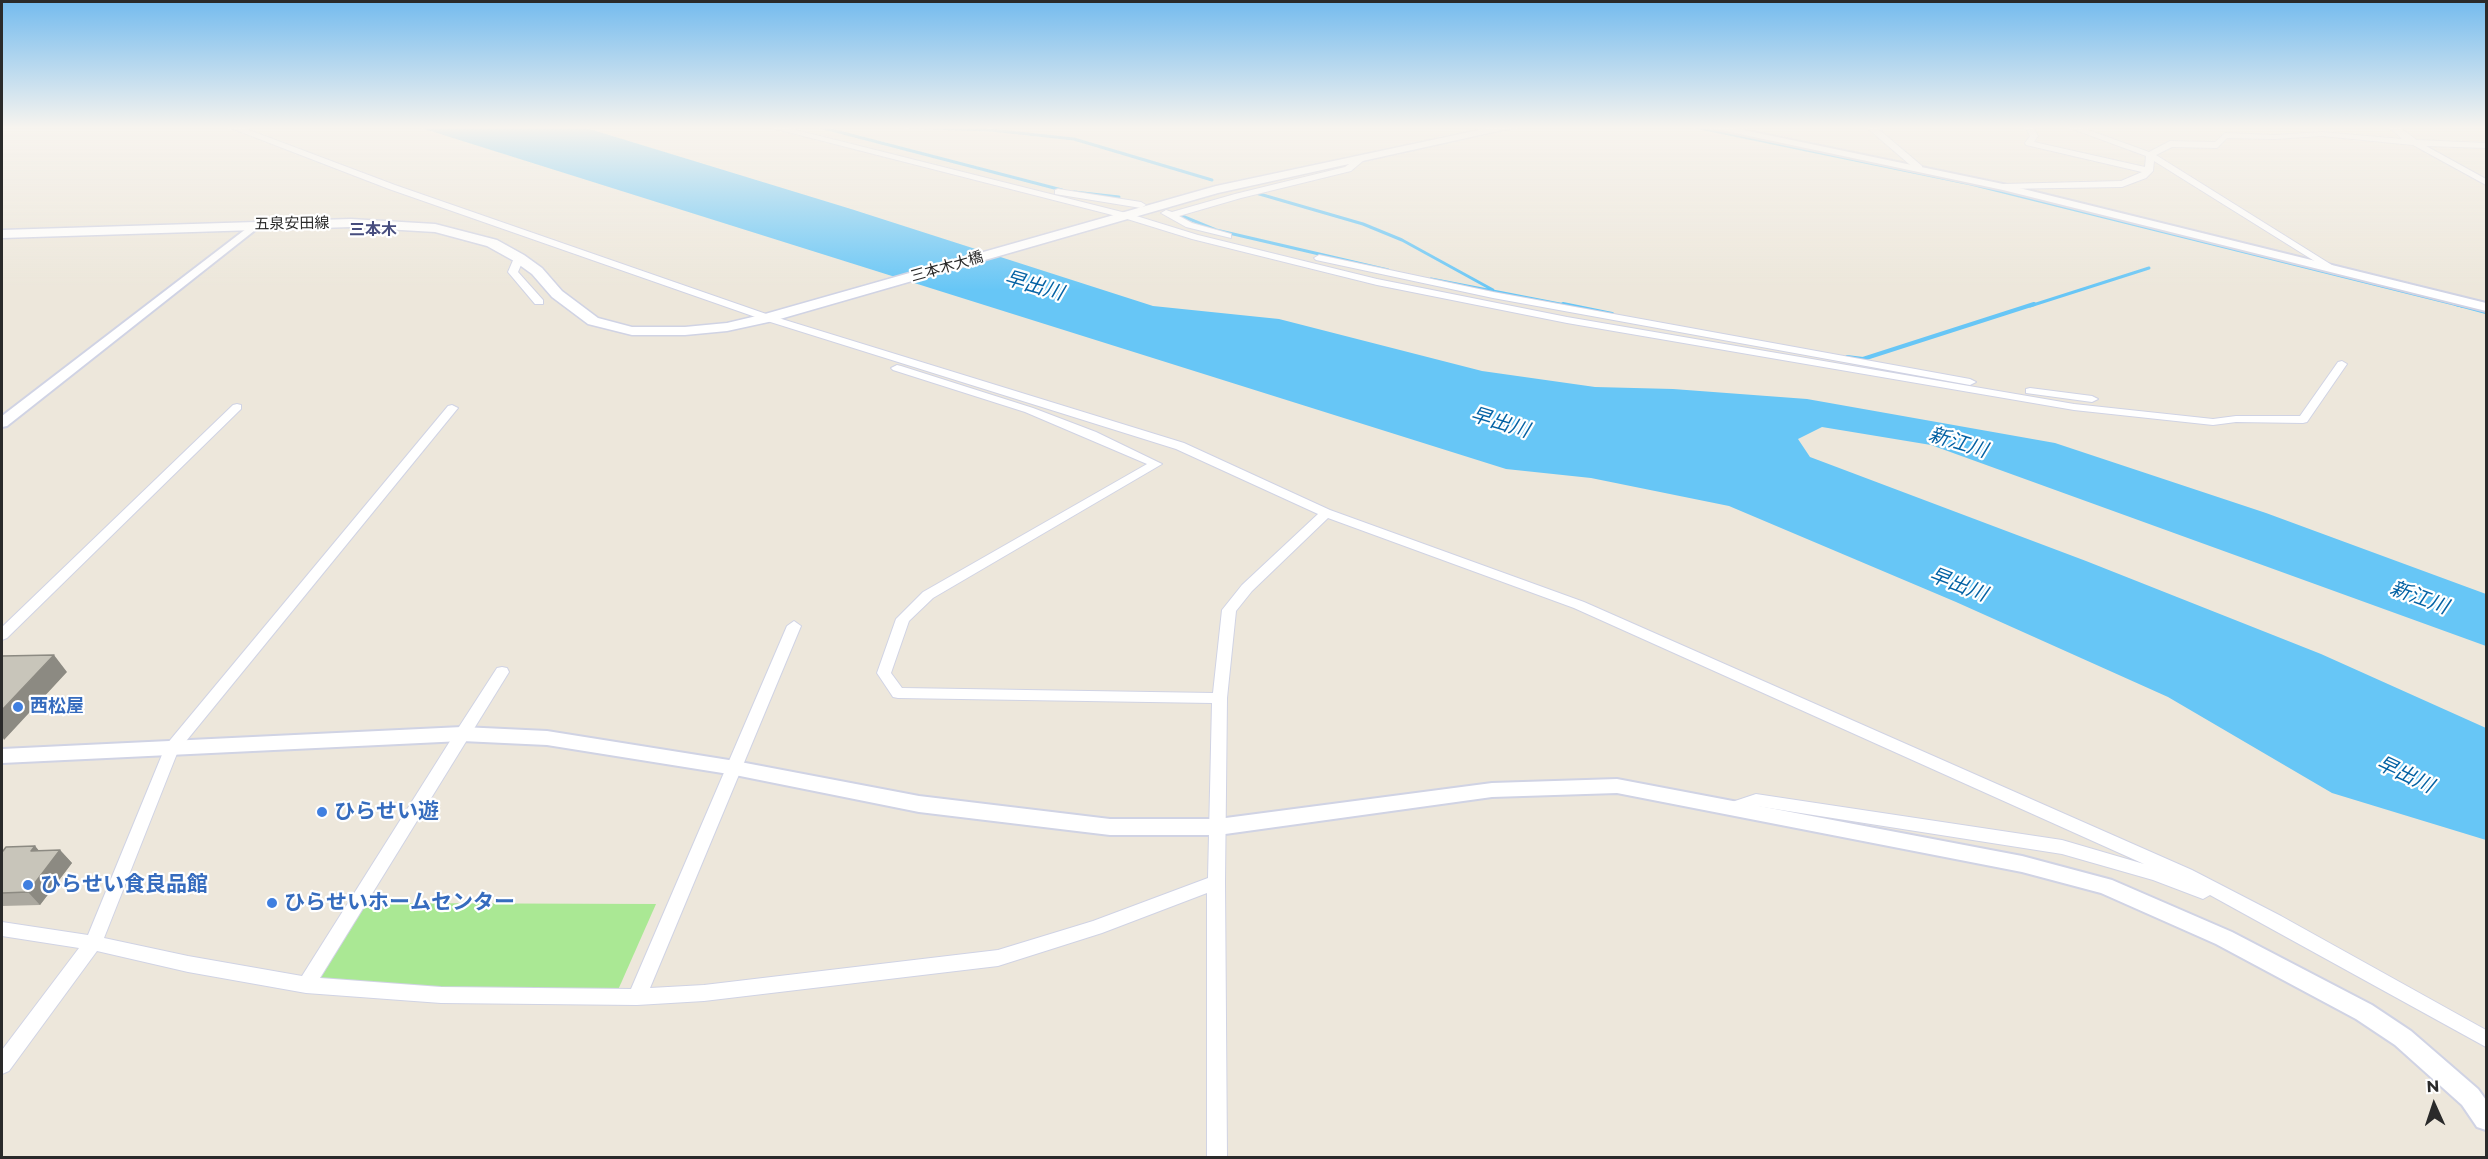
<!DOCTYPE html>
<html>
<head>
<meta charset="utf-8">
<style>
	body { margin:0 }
	#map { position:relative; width:2488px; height:1159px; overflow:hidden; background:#ede7db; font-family:Montserrat,sans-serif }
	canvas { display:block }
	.frame { position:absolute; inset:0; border:3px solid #2a2a2a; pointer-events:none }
	.north { position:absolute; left:2404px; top:1075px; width:60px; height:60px; -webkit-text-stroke:4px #fff; paint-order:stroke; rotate:357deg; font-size:16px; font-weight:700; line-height:24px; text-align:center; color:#2a2a2a }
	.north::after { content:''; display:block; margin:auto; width:21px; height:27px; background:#2a2a2a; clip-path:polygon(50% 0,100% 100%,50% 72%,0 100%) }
</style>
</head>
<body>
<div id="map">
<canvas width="2488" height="1159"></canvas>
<div class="frame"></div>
<div class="north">N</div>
</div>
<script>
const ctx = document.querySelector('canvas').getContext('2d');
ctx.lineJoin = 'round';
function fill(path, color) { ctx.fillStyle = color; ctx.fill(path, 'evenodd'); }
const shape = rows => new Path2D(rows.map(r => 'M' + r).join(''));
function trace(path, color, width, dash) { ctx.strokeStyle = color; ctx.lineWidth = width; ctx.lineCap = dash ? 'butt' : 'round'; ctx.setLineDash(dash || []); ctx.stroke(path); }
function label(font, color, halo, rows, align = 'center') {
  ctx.font = font + ' Montserrat,"Noto Sans JP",sans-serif'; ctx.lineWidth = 4.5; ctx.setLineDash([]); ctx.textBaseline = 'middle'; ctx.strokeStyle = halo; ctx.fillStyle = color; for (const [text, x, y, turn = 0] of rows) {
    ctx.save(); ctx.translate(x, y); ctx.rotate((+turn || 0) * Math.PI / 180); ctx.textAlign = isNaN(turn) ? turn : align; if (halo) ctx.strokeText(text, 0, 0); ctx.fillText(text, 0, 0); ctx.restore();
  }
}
const green = shape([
	[365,903,656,904,618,990,435,988,318,978]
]);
const water = shape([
	[418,127,583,127,851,209,1153,306,1279,319,1482,371,1595,387,1673,389,1807,399,2055,443,2266,513,2486,594,2486,646,1931,445,1822,427,1798,439,1810,457,2086,561,2321,654,2486,728,2486,840,2332,793,2168,697,1956,602,1729,506,1591,478,1506,469]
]);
const streamFar1 = shape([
	[820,127,1062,190],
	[905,127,991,130,1074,139,1212,180],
	[1695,127,1971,184,2462,306],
	[1074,192,1119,197],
	[1256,193,1363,224,1402,240,1493,290],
	[1182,216,1216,230,1388,270],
	[1431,279,1570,306],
	[2030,306,2149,268]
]);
const stream = shape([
	[1563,304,1612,314],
	[2456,304,2486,312],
	[1847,357,1863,359,2034,304]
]);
const minor = shape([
	[228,127,241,127,395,185,772,316,1184,443,1330,510,1584,602,2192,870,2281,916,2486,1030,2486,1047,2210,895,2203,899,2153,880,2062,854,1756,806,1732,814,1726,812,1724,808,1726,804,1756,794,2062,840,2144,864,1574,608,1328,518,1252,591,1236,611,1227,698,1225,882,1227,1158,1207,1158,1207,893,1102,933,998,966,704,1001,637,1005,441,1003,306,993,188,972,97,951,9,1071,2,1074,2,1050,79,948,2,936,2,922,88,935,166,745,448,406,452,405,458,408,178,751,104,938,188,956,302,976,457,730,497,668,502,667,507,668,509,672,320,978,441,987,631,989,787,626,794,621,801,626,650,988,704,985,998,950,1093,921,1208,878,1212,703,898,698,893,697,877,673,896,619,923,592,1147,464,1025,412,893,370,891,368,897,365,901,366,1033,408,1096,432,1162,464,933,598,909,621,891,673,902,688,1213,693,1222,610,1242,585,1318,514,1176,449,764,320,389,189,228,127],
	[768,127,784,127,1130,214,1198,235,1377,279,1567,317,2074,404,2213,419,2236,416,2300,416,2338,362,2342,361,2347,364,2307,422,2303,423,2236,422,2213,425,2074,410,1567,323,1377,285,1192,239,1124,218,768,127],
	[1866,127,1876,127,1922,166,1922,170,1916,170,1866,127],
	[2025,127,2033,127,2038,136,2034,142,2145,167,2146,156,2067,127,2080,127,2149,152,2170,141,2215,142,2225,133,2275,135,2322,132,2402,139,2389,127,2399,127,2417,140,2486,143,2486,148,2426,146,2486,179,2486,185,2413,145,2322,136,2275,139,2227,138,2217,148,2172,147,2156,155,2335,267,2335,271,2332,272,2154,161,2153,171,2146,178,2122,187,2000,189,2000,185,2003,184,2121,181,2142,172,2026,145,2025,143,2030,136,2025,127],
	[1357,158,1364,160,1351,171,1241,198,1179,216,1192,223,1231,234,1231,238,1186,227,1161,213,1166,210,1172,212,1235,194,1345,167,1357,158],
	[1058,189,1141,202,1146,205,1141,208,1055,194,1055,190,1058,189],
	[519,255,524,258,518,272,543,300,543,304,535,304,508,272,514,258,519,255],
	[1319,255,1493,292,1970,379,1976,382,1970,385,1493,298,1316,260,1314,258,1319,255],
	[2030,388,2092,396,2098,399,2092,402,2026,393,2026,389,2030,388],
	[237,404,241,405,241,409,7,638,2,640,2,627,233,405,237,404]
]);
const tertiary = shape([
	[1707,127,1729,127,2003,184,2486,303,2486,311,2003,190,1707,127],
	[255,222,261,225,259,227,7,426,2,427,2,416,255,222],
	[462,727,547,731,735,761,919,796,1110,819,1218,819,1492,783,1617,779,2022,856,2112,880,2232,932,2372,1005,2411,1031,2478,1089,2486,1100,2486,1130,2477,1127,2462,1105,2395,1045,2356,1019,2216,944,2101,893,2022,872,1617,793,1492,797,1218,835,1110,835,919,812,735,775,547,745,462,741,2,763,2,749,462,727]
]);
const secondary = shape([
	[1493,127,1516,127,1218,193,773,321,727,331,685,335,632,335,588,324,552,297,532,274,514,261,487,246,435,232,351,227,2,238,2,230,351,219,435,224,497,240,524,255,542,268,562,291,598,318,632,327,685,327,727,323,765,314,1216,186,1493,127]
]);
const wall = shape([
	[35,846,39,851,60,850,72,863,40,905,2,906,2,851]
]);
const shadedWall = shape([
	[54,655,67,672,4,740,2,736,2,710],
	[35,846,46,859,31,851],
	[60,850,72,863,40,905,28,892]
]);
const building = shape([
	[54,655,2,710,2,656,54,655],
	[35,846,31,851,60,850,28,892,2,893,2,851,3,851,6,847,35,846]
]);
const markers = [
	[18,707,6,"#3f7fe0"],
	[322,812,6,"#3f7fe0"],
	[28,885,6,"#3f7fe0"],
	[272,903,6,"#3f7fe0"]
];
const farStreetnames = [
	["五泉安田線",292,224,-1],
	["三本木大橋",947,267,-16]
];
const farNeighbourhoodnames = [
	["三本木",373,230]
];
const shopNames = [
	["西松屋",30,707]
];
const waterNames = [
	["早出川",1034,286,16],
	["早出川",1500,423,17],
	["新江川",1958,443,17],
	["早出川",1958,585,21],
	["新江川",2419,598,20],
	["早出川",2405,775,25]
];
const nearShopnames = [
	["ひらせい遊",334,812],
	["ひらせい食良品館",40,885],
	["ひらせいホームセンター",284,903]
];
fill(green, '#aae894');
fill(water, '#67c6f6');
trace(streamFar1, '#67c6f6', 3);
trace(stream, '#67c6f6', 4);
trace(minor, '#d0d3e4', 2);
trace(tertiary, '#d0d3e4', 4);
trace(secondary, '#d0d3e4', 3);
fill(minor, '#fff');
fill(tertiary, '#fff');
fill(secondary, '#fff');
fill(wall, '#aca9a0');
fill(shadedWall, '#8c8a82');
fill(building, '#c8c5ba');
trace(building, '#8c8a82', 1.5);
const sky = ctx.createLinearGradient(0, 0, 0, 290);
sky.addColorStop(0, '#74bbee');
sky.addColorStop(0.44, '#f7f4ef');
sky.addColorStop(1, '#f7f4ef00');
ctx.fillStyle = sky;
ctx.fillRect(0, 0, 2488, 290);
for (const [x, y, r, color] of markers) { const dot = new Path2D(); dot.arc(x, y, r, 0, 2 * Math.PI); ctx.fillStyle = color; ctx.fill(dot); trace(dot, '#fff', 2); }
label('15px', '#2a2a2a', '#fff', farStreetnames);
label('bold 16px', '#474d7e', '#fff', farNeighbourhoodnames);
label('bold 18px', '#366cbe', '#fff', shopNames, 'left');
label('italic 20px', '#0462a4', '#fff', waterNames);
label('bold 21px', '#366cbe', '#fff', nearShopnames, 'left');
</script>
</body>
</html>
